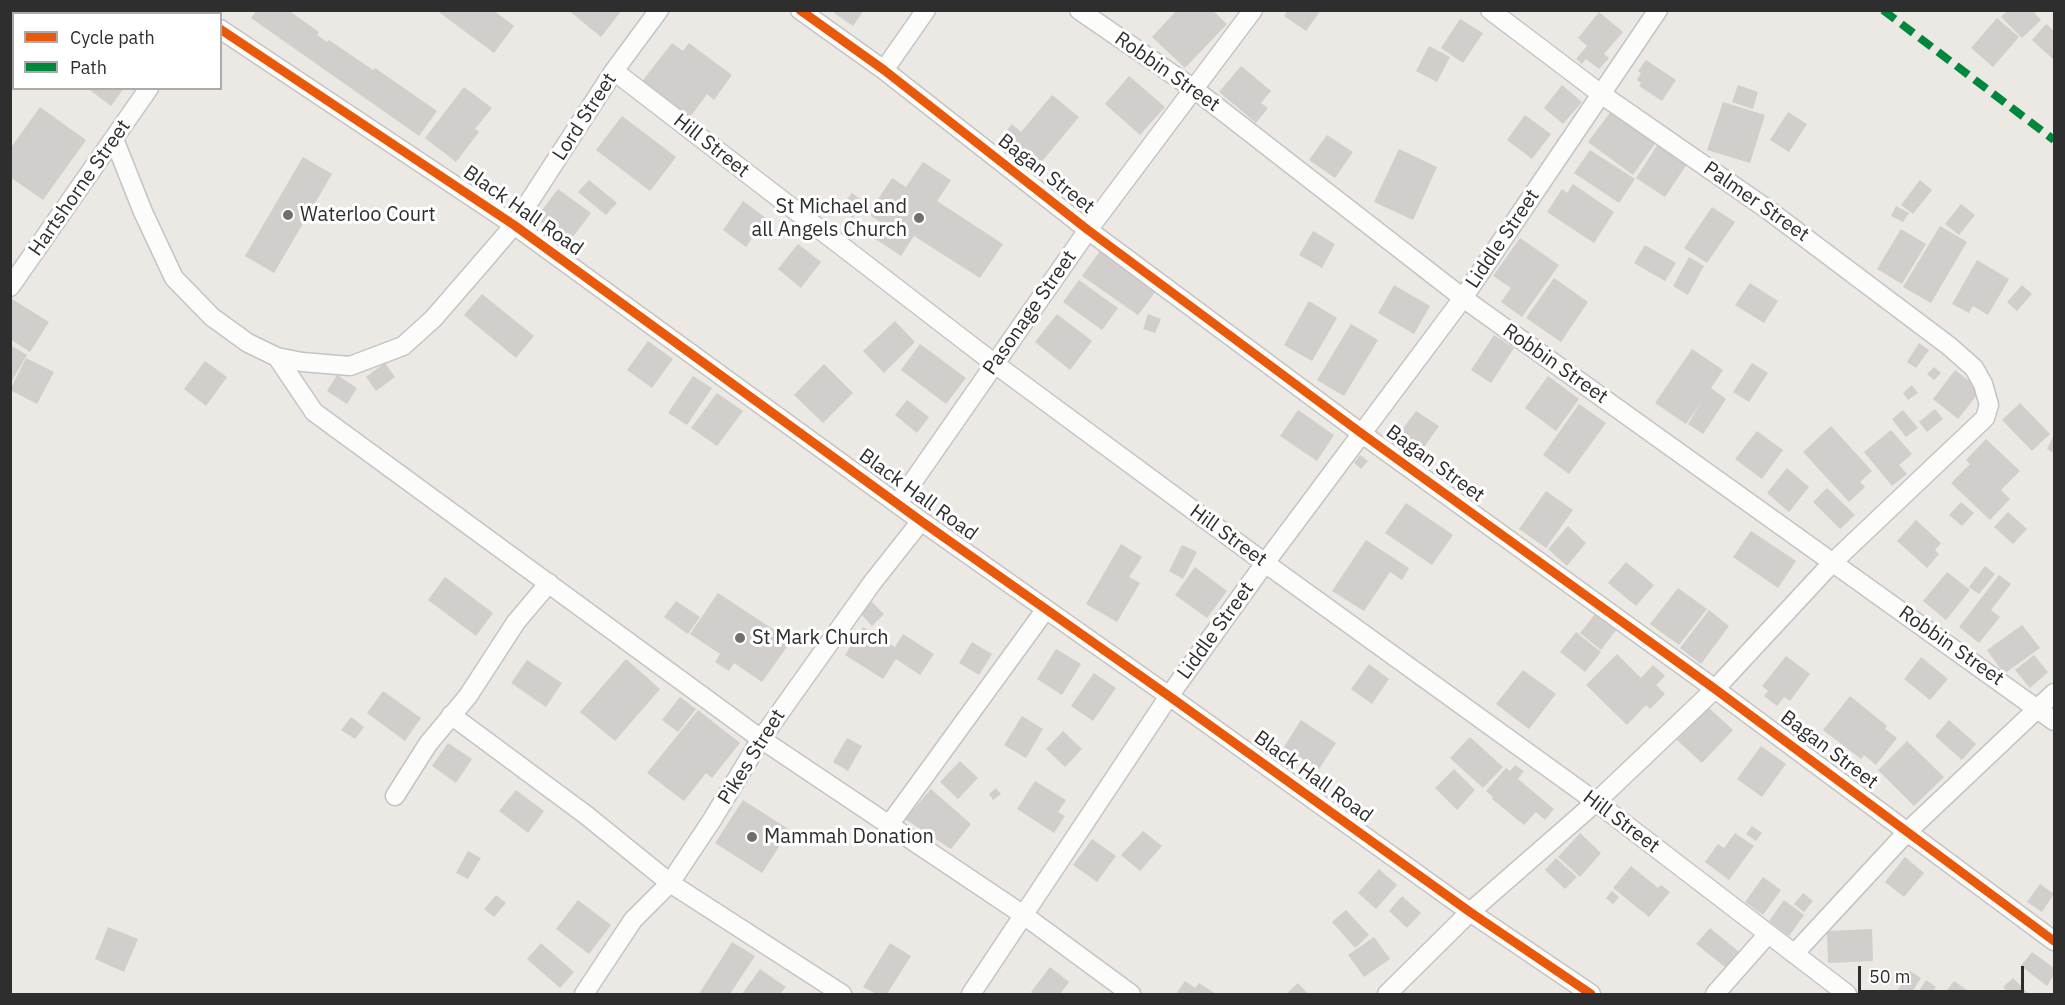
<!DOCTYPE html>
<html>
<head>
<meta charset="utf-8">
<style>
	body { margin:0 }
	#map { position:relative; width:2065px; height:1005px; overflow:hidden; background:#ece8e4; font-family:"IBM Plex Sans",sans-serif }
	canvas { display:block }
	.frame { position:absolute; inset:0; border:12px solid #2e2e2e; pointer-events:none }
	.legend { position:absolute; left:12px; top:12px; width:210px; height:78px; box-sizing:border-box; background:#fff; border:2px solid #ababab; margin:0; padding:8px 10px; list-style:none; font-size:18px; color:#2e2e2e }
	.legend li { display:flex; align-items:center; gap:12px; height:30px }
	.legend b { width:30px; border:2px solid #ababab }
	.scale { position:absolute; left:1858px; top:966px; width:166px; height:27px; box-sizing:border-box; border:3px solid #2e2e2e; border-top:0; padding-left:8px; font-size:18px; line-height:21px; white-space:nowrap; color:#2e2e2e; -webkit-text-stroke:4px #fff; paint-order:stroke }
</style>
</head>
<body>
<div id="map">
<canvas width="2065" height="1005"></canvas>
<div class="frame"></div>
<ul class="legend">
<li><b style="height:8px;background:#e8590c"></b>Cycle path</li>
<li><b style="height:8px;background:#00873e"></b>Path</li>
</ul>
<div class="scale">50 m</div>
</div>
<script>
const ctx = document.querySelector('canvas').getContext('2d');
ctx.lineJoin = 'round';
function fill(path, color) { ctx.fillStyle = color; ctx.fill(path, 'evenodd'); }
const shape = rows => new Path2D(rows.map(r => 'M' + r).join(''));
function trace(path, color, width, dash) { ctx.strokeStyle = color; ctx.lineWidth = width; ctx.lineCap = dash ? 'butt' : 'round'; ctx.setLineDash(dash || []); ctx.stroke(path); }
function label(font, color, halo, rows, align = 'center') {
  ctx.font = font + ' "IBM Plex Sans",sans-serif'; ctx.lineWidth = 6; ctx.setLineDash([]); ctx.textBaseline = 'middle'; ctx.strokeStyle = halo; ctx.fillStyle = color; for (const [text, x, y, turn = 0] of rows) {
    ctx.save(); ctx.translate(x, y); ctx.rotate((+turn || 0) * Math.PI / 180); ctx.textAlign = isNaN(turn) ? turn : align; if (halo) ctx.strokeText(text, 0, 0); ctx.fillText(text, 0, 0); ctx.restore();
  }
}
const building = shape([
	[257,10,288,10,319,32,317,35,327,42,329,40,373,70,375,68,437,111,419,136,251,18],
	[436,10,493,10,514,26,494,53],
	[568,10,622,10,601,37],
	[836,10,864,10,853,26,834,13],
	[1177,10,1212,10,1227,24,1185,68,1152,37],
	[1288,10,1321,10,1306,31,1284,16],
	[2008,10,2032,10,2041,20,2022,38,2001,17],
	[1599,12,1623,32,1604,54,1609,58,1599,69,1586,59,1582,64,1576,59,1587,46,1578,38],
	[1997,18,2019,37,1993,67,1971,48],
	[1460,19,1483,33,1463,63,1441,48],
	[2046,24,2054,31,2054,60,2032,40],
	[672,43,683,51,689,43,732,75,714,100,707,94,688,120,640,84],
	[1429,46,1450,57,1437,82,1416,71],
	[1646,60,1676,80,1662,101,1639,86,1641,83,1637,80,1641,73,1638,71],
	[1241,66,1271,91,1261,103,1268,108,1256,123,1219,92],
	[1129,76,1165,107,1140,135,1105,104],
	[1562,85,1582,102,1563,124,1544,108],
	[1738,85,1758,92,1753,109,1732,102],
	[464,87,492,108,475,129,479,132,456,162,425,138],
	[87,88,124,88,111,106],
	[1052,95,1079,117,1038,166,1002,136,1012,124,1021,132],
	[1723,102,1765,115,1750,163,1707,150],
	[40,107,86,140,43,200,10,177,10,149],
	[1612,110,1656,142,1633,175,1588,142],
	[1788,112,1807,124,1789,152,1770,140],
	[1525,115,1551,134,1532,159,1507,140],
	[622,116,676,157,650,191,596,150],
	[1327,135,1353,152,1335,178,1309,160],
	[1658,144,1687,164,1665,197,1636,178],
	[1399,149,1437,167,1413,220,1374,202],
	[1590,150,1635,179,1619,203,1574,173],
	[303,157,332,174,274,273,245,256],
	[923,162,951,180,937,201,1003,244,980,278,914,236,901,256,871,236,880,222,868,214,892,178,906,187],
	[589,180,617,203,606,215,578,192],
	[1920,180,1932,190,1913,214,1901,205],
	[1573,184,1614,212,1594,243,1547,212,1562,189,1567,193],
	[558,189,591,213,569,242,536,218],
	[852,193,864,202,853,218,840,208],
	[743,201,766,218,746,247,723,230],
	[1961,204,1975,215,1959,235,1945,224],
	[1896,206,1909,213,1903,222,1891,216],
	[1712,207,1735,222,1707,263,1684,248],
	[1940,226,1967,242,1931,303,1903,287],
	[1901,229,1926,244,1902,284,1877,269],
	[1313,231,1335,244,1322,268,1299,255],
	[1520,238,1559,265,1522,317,1501,302,1511,288,1493,276],
	[798,244,821,262,801,288,778,269],
	[1645,245,1676,263,1665,281,1634,263],
	[1100,251,1156,291,1138,315,1082,276],
	[1689,257,1704,266,1688,295,1673,286],
	[1977,260,2009,279,1988,315,1973,306,1969,313,1952,304],
	[1554,278,1588,302,1561,342,1526,318],
	[1079,280,1118,308,1102,330,1063,302],
	[1750,283,1778,301,1764,323,1735,305],
	[1394,285,1430,306,1414,334,1378,313],
	[2022,285,2032,294,2017,311,2007,302],
	[482,294,534,336,516,358,464,315],
	[12,299,49,322,30,352,10,339],
	[1309,301,1337,318,1312,361,1284,345],
	[1057,314,1092,341,1070,370,1035,342],
	[1148,314,1161,319,1155,333,1143,329],
	[895,321,915,342,884,373,863,351],
	[1351,324,1378,340,1344,396,1317,380],
	[1494,335,1514,348,1491,383,1471,370],
	[648,341,673,359,652,388,627,370],
	[1919,343,1929,350,1916,368,1907,362],
	[920,344,966,378,946,404,901,370],
	[10,345,27,355,10,384],
	[1692,349,1723,370,1711,388,1726,399,1703,434,1688,424,1702,401,1686,424,1655,403],
	[26,358,54,372,37,404,10,390],
	[205,361,227,377,206,406,184,389],
	[385,363,395,377,376,391,366,377],
	[1752,363,1768,373,1749,402,1733,392],
	[824,364,853,393,823,423,794,395],
	[1934,367,1941,373,1934,380,1927,374],
	[1955,370,1981,390,1958,419,1933,399],
	[337,375,357,388,347,404,327,391],
	[693,376,712,388,687,425,668,413],
	[1548,376,1579,399,1556,431,1525,408],
	[1912,385,1918,393,1908,400,1903,393],
	[717,393,743,411,717,446,691,428],
	[907,400,929,417,917,433,895,415],
	[2020,403,2050,434,2032,451,2002,420],
	[1579,404,1606,423,1569,474,1543,455],
	[1935,409,1943,419,1927,432,1919,422],
	[1298,410,1334,435,1317,461,1280,436],
	[1903,410,1918,428,1906,437,1892,419],
	[1416,411,1439,426,1422,450,1399,434],
	[1831,426,1872,471,1860,482,1865,487,1849,502,1803,452],
	[1891,430,1912,454,1899,465,1907,474,1892,486,1864,452],
	[1757,431,1783,450,1762,479,1735,459],
	[2054,435,2054,453,2047,449],
	[1986,439,2020,471,2001,490,2010,499,1990,520,1951,483,1970,464,1966,460],
	[1360,455,1368,461,1361,469,1354,463],
	[1787,468,1809,487,1789,512,1767,493],
	[1827,488,1855,515,1840,529,1813,502],
	[1546,491,1573,510,1546,548,1519,529],
	[1961,502,1974,513,1962,526,1949,515],
	[1406,503,1453,535,1432,565,1385,533],
	[2008,512,2027,529,2013,544,1994,527],
	[1916,520,1941,543,1935,550,1939,554,1927,568,1897,541],
	[1568,526,1586,543,1567,566,1548,549],
	[1751,531,1796,561,1778,588,1733,557],
	[1366,540,1409,568,1402,580,1390,572,1364,611,1332,591],
	[1121,544,1142,557,1129,577,1140,583,1117,622,1086,604],
	[1182,545,1197,552,1183,579,1169,571],
	[1626,562,1654,585,1636,606,1608,583],
	[1985,566,1995,574,1979,594,1969,587],
	[1195,567,1227,591,1207,618,1175,595],
	[1947,572,1970,590,1946,620,1923,601],
	[1999,575,2011,584,1991,610,2000,617,1979,643,1959,627],
	[445,577,493,613,476,636,428,600],
	[1678,588,1707,609,1679,645,1650,624],
	[718,593,791,641,762,682,734,663,729,671,715,662,720,654,690,634],
	[868,598,884,614,872,626,857,610],
	[676,601,700,617,688,634,664,617],
	[1709,610,1729,626,1701,664,1680,648],
	[1596,613,1617,629,1601,650,1580,633],
	[2022,625,2040,648,2004,674,1987,650],
	[863,627,895,647,903,634,934,654,920,675,896,659,883,679,845,655],
	[1576,632,1601,652,1585,672,1560,652],
	[972,642,992,654,979,675,959,663],
	[1056,649,1081,664,1062,695,1037,679],
	[1617,654,1641,678,1653,665,1665,676,1656,685,1665,694,1650,709,1646,705,1627,725,1586,685],
	[2034,655,2048,672,2030,688,2015,670],
	[1786,656,1810,674,1790,701,1784,697,1777,706,1764,696,1768,691,1762,686],
	[1921,657,1948,679,1930,700,1904,679],
	[626,659,660,689,615,741,580,712],
	[527,660,562,683,546,707,511,683],
	[1369,664,1389,679,1372,704,1351,689],
	[1523,670,1556,694,1529,729,1496,704],
	[1094,673,1116,688,1093,721,1071,706],
	[383,691,421,718,405,741,367,713],
	[1850,696,1887,726,1885,729,1897,738,1876,765,1864,755,1861,759,1823,730],
	[680,697,696,709,678,732,662,720],
	[1708,707,1733,730,1702,763,1677,740],
	[698,710,740,743,712,778,706,773,684,801,647,773],
	[1022,716,1043,729,1026,758,1004,745],
	[351,717,364,727,355,739,341,730],
	[1301,720,1336,743,1319,769,1284,747],
	[1949,720,1976,744,1962,760,1935,736],
	[1063,731,1082,749,1065,767,1046,749],
	[1470,737,1503,767,1483,788,1450,758],
	[847,738,862,746,848,771,833,762],
	[1907,741,1944,777,1914,806,1878,770],
	[448,743,472,759,456,783,432,766],
	[1761,746,1786,764,1762,797,1737,779],
	[960,761,978,778,958,799,940,782],
	[1515,765,1524,771,1518,779,1554,809,1545,820,1536,812,1524,825,1492,799,1493,797,1486,791,1506,768,1510,771],
	[1454,769,1475,790,1457,810,1435,788],
	[1035,781,1066,800,1058,812,1065,816,1054,833,1017,809],
	[996,788,1001,794,993,800,989,794],
	[931,789,971,824,951,849,905,819],
	[516,790,544,811,528,833,499,811],
	[743,800,790,830,762,873,715,843],
	[1752,826,1762,833,1756,841,1746,834],
	[1143,831,1162,846,1140,871,1121,855],
	[1580,833,1601,853,1580,877,1558,857],
	[1735,833,1754,846,1729,880,1705,862,1718,844,1724,848],
	[1092,839,1116,856,1097,882,1073,865],
	[468,851,481,858,468,879,456,873],
	[1905,857,1924,873,1904,897,1885,882],
	[1556,858,1577,877,1565,889,1545,870],
	[1631,866,1658,888,1661,885,1670,892,1649,917,1613,888],
	[1379,869,1397,885,1376,909,1358,893],
	[1763,877,1781,890,1763,915,1745,902],
	[2040,884,2054,894,2042,912,2027,902],
	[1612,891,1619,897,1613,904,1606,898],
	[1803,893,1813,901,1804,912,1794,904],
	[496,895,506,903,494,917,484,909],
	[1402,896,1421,913,1407,928,1389,911],
	[578,900,611,925,589,954,556,929],
	[1784,900,1804,915,1789,936,1769,921],
	[1346,910,1369,935,1355,948,1332,922],
	[108,927,138,939,124,972,95,959],
	[1710,928,1743,955,1730,971,1696,944],
	[1872,929,1873,961,1828,963,1827,931],
	[1374,937,1390,959,1364,977,1348,955],
	[732,942,755,956,730,994,699,994],
	[541,943,574,972,560,988,527,959],
	[890,943,911,956,887,994,876,994,863,987],
	[2032,952,2054,968,2054,975,2047,986,2021,966],
	[1050,967,1069,982,1060,994,1035,994,1031,992],
	[760,969,786,987,780,994,742,994],
	[1910,971,1921,978,1911,994,1895,994],
	[2013,978,2029,994,2007,994,2008,993,2003,987],
	[1926,980,1936,987,1931,994,1923,994,1919,991],
	[1185,981,1195,988,1199,983,1216,994,1176,994],
	[1954,981,1973,994,1944,994],
	[1298,983,1308,994,1286,994]
]);
const street = shape([
	[800,10,884,70,1088,230,1361,433,1715,689,2054,941],
	[1079,10,1194,89,1463,298,2054,721],
	[203,14,205,10],
	[220,29,514,225,921,521,1169,696,1470,912,1591,994],
	[884,70,926,10],
	[614,71,995,364,1265,563,1596,802,1847,994],
	[114,139,143,212,174,278,212,317,248,343,277,357,302,362,350,366,403,346,433,319,485,259,514,225,614,71,659,10],
	[10,287,149,88],
	[277,357,314,412,761,739,1025,916,1131,994],
	[898,503,1088,230,1253,10],
	[451,715,586,815,670,883,842,994],
	[395,796,428,744,468,696,516,622,549,583],
	[889,825,1046,609],
	[1794,954,1908,831,2054,693],
	[584,994,633,920,670,883,712,820,761,739,872,583,921,521],
	[971,994,1169,696,1265,563,1463,298,1658,10],
	[1387,994,1470,912,1596,802,1715,689,1832,563,1985,418,1989,405,1983,384,1974,368,1949,346,1767,209,1601,94,1490,10],
	[1715,994,1768,934]
]);
const quiet = shape([
	[1883,10,2054,140]
]);
const cycleway = shape([
	[800,10,884,70,1088,230,1361,433,1715,689,2054,941],
	[220,29,514,225,921,521,1169,696,1470,912,1591,994]
]);
const markers = [
	[288,215,6,"#706f6e"],
	[919,218,6,"#706f6e"],
	[740,638,6,"#706f6e"],
	[752,837,6,"#706f6e"]
];
const streetNames = [
	["Robbin Street",1167,72,35],
	["Lord Street",585,117,-57],
	["Hill Street",711,146,38],
	["Bagan Street",1046,174,38],
	["Hartshorne Street",80,188,-55],
	["Palmer Street",1756,202,35],
	["Black Hall Road",523,211,35],
	["Liddle Street",1503,239,-56],
	["Pasonage Street",1030,313,-55],
	["Robbin Street",1555,364,35],
	["Bagan Street",1435,464,36],
	["Black Hall Road",918,495,36],
	["Hill Street",1228,536,36],
	["Liddle Street",1216,631,-54],
	["Robbin Street",1951,646,35],
	["Bagan Street",1829,750,37],
	["Pikes Street",752,757,-58],
	["Black Hall Road",1313,777,36],
	["Hill Street",1621,822,37]
];
const poiNames = [
	["St Michael and",907,207,"right"],
	["all Angels Church",907,230,"right"],
	["Waterloo Court",300,215],
	["St Mark Church",752,638],
	["Mammah Donation",764,837]
];
fill(building, '#d1cecb');
trace(street, '#c5c4c5', 21);
trace(street, '#fcfcfb', 18);
trace(quiet, '#00873e', 8, [15, 8]);
trace(cycleway, '#e8590c', 9);
for (const [x, y, r, color] of markers) { const dot = new Path2D(); dot.arc(x, y, r, 0, 2 * Math.PI); ctx.fillStyle = color; ctx.fill(dot); trace(dot, '#fff', 2); }
label('20px', '#2e2e2e', '#fff', streetNames);
label('20px', '#2e2e2e', '#fff', poiNames, 'left');
</script>
</body>
</html>
